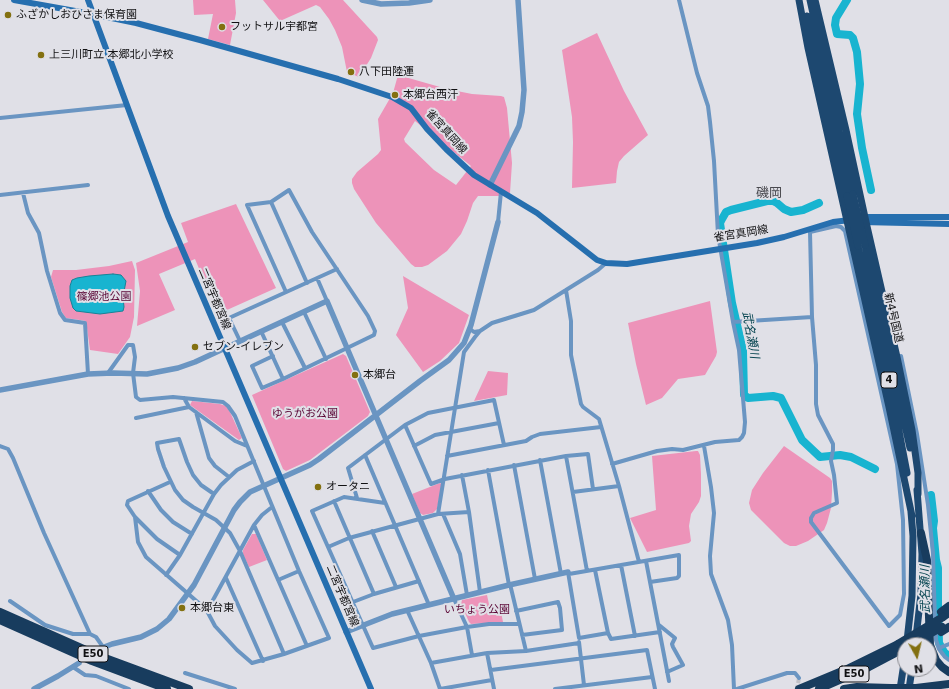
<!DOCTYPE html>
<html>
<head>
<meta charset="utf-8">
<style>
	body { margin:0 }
	#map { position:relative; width:949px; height:689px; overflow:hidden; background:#e0e0e7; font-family:"DejaVu Sans",sans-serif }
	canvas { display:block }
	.north { position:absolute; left:897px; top:637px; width:40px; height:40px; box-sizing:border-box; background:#e0e0e7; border:1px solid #8d8d92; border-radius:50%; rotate:172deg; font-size:11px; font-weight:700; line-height:16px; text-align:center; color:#111113 }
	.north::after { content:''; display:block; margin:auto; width:14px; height:18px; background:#837010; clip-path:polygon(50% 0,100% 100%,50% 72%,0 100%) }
</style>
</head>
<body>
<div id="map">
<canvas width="949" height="689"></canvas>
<div class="north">N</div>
</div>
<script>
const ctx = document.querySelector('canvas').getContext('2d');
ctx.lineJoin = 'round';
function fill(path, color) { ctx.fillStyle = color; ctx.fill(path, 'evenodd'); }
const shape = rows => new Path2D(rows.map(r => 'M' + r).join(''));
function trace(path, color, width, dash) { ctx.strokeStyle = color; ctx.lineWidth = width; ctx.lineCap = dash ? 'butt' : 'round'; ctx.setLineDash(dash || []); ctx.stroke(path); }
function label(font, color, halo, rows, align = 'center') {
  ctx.font = font + ' "DejaVu Sans","Noto Sans JP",sans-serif'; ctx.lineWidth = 4; ctx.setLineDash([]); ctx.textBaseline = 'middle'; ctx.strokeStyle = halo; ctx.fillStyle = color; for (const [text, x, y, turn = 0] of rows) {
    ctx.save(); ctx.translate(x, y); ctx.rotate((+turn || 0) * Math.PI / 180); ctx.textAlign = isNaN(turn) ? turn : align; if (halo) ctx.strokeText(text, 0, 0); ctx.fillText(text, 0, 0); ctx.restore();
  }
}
const green = shape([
	[193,0,235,0,236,13,230,45,208,39,213,14,194,15],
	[263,0,343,0,377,37,378,40,371,58,359,77,347,72,342,47,335,30,329,19,320,7,316,5,280,21],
	[597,33,624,91,648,135,624,156,619,162,617,171,616,183,572,188,573,142,572,117,562,50],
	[398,75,447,89,472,94,501,96,504,97,507,108,512,163,510,193,508,196,478,196,473,203,467,221,461,234,447,251,428,265,422,267,415,267,411,264,376,223,354,189,352,183,352,179,357,172,378,154,381,150,378,119,393,93],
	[415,121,471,166,456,185,434,170,405,142,404,139],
	[236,204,276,288,218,314,195,259,159,274,175,310,137,326,140,291,136,263,188,242,181,223],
	[132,261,135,270,134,317,130,337,118,354,90,350,86,321,66,318,62,312,51,277,53,270,76,270,109,266],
	[403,276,469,315,459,343,440,361,423,372,396,335,408,308],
	[710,301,717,352,716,356,705,375,678,379,662,398,646,405,636,364,628,323],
	[343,354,346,356,370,412,368,416,310,460,286,471,283,469,252,395],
	[488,371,508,373,507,395,474,401],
	[192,401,220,404,226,406,230,412,242,438,239,440,190,405],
	[784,446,830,478,832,481,832,492,831,508,827,523,824,530,808,541,796,546,790,546,784,543,751,510,749,503,752,490,763,473],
	[696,451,698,451,700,455,701,474,701,496,699,502,691,514,689,526,691,541,689,543,647,552,630,518,656,510,652,456],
	[440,483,442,484,437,509,433,513,423,515,420,513,412,494],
	[252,534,256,534,267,560,249,567,243,554,243,550],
	[487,595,490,609,500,607,503,622,471,624,469,622,461,604,462,600]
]);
const water = shape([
	[113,274,121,275,126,281,123,297,124,307,123,311,100,314,76,311,73,308,70,298,70,286,72,280,77,278,89,276,113,274]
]);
const river = shape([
	[847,0,836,18,835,25,837,34,850,35,853,38,857,52,860,84,857,114,862,148,871,190],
	[819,203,803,210,791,212,784,209,777,203,773,201,767,201,731,210,726,212,722,219,720,223,732,303,743,351,744,395,748,398,773,396,781,398,802,440,820,457,840,455,851,457,875,469],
	[931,495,934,521,933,528,936,560,938,568,938,609,939,643,944,652,949,656]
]);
const minorTunnel = shape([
	[797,689,799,678]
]);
const minor = shape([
	[0,118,127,105],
	[23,193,28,213,39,233,47,271,60,313,65,320,85,323,88,374],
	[0,195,88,185],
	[271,202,307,283],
	[498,222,501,192],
	[810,229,810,232,812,317,816,365,816,404,818,415,833,444,833,450,831,461,834,475,837,503,814,513,811,518,811,522,889,626,900,615,904,594,903,520,897,464,845,231,841,227,836,226,810,232],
	[317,278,327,301],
	[566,290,571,321,571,355,581,404,583,407,599,419,619,486,639,562],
	[304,312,326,359],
	[282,322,305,368],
	[733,322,812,317],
	[470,329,474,332,480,331],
	[261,331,283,379,374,335,375,331,368,316,312,232,289,190,271,202,247,205,286,292],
	[240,341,229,318,337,269],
	[273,356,252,366,262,388,283,379],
	[901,356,917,434,928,505,933,553,935,623],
	[108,373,128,345,133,345,135,357,133,373,136,397,140,400,173,397,223,402,228,406,235,416,299,571,329,638,284,654,252,663,237,650,215,626,207,611,201,605,146,557,138,542,135,517],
	[184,398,189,407,235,441,247,446],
	[196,412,209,458,215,466,229,477],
	[136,418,189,407],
	[405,425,431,484,445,479,566,456,587,571],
	[0,446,8,449,13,458,44,533,90,634],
	[414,446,435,435,499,423],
	[704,446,711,487,714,513,710,556,711,574,728,620,732,645,734,689],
	[365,455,429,605],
	[447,456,526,441,532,437,540,434,601,427],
	[566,456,588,454,593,489],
	[540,460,561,574],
	[612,464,657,451,672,449,683,450,715,442,739,440,742,437,744,433,745,422,739,350,733,322,718,235,714,161,710,122,708,106,697,73,679,0],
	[514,465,535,579],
	[488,470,509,585],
	[462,475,469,512,480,592],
	[170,482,128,501,127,505,135,517,157,539,180,555],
	[148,491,161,510,173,522,192,534],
	[573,492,619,486],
	[214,494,201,485,193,475,187,462,179,439,157,443,158,449,164,467,175,490,183,500,193,507,216,520,230,533,240,551,284,654],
	[357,498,348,468,405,425,428,413,494,400,504,445],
	[334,501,374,594],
	[385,503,344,497,312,511,373,648,419,636,467,627,489,624,519,624],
	[438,514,464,352,475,337,480,331,492,323,534,310,598,270,606,263],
	[443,514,460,554,467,595],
	[254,525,307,646],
	[372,531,396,587],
	[328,547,349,538,438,514,469,512],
	[646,561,669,681],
	[621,565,635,636],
	[595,570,608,633],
	[568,572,579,638,608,633,611,639,660,632],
	[569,574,679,555,679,576,677,578,650,582],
	[166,575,180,555,214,494,221,485,237,470,254,461],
	[226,578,263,661],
	[278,580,299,571],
	[510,584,526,651],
	[454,599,467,627,472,655],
	[10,601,45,625,73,634,90,634,96,637,103,647],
	[353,602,374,594,419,581],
	[407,610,431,663,440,689],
	[207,611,254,525,262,515,272,507],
	[516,611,558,602,560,608,562,630,522,635],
	[659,625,675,638,672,644,673,647,683,665,667,672],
	[936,631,936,640,939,649,945,657,949,660],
	[579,642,584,685],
	[939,648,949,644],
	[487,653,494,689],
	[431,663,487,653,526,651,579,643],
	[73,667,85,675,96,676,129,689],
	[491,670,647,650,655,689],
	[185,673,235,689],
	[440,689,492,680],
	[555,689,652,677],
	[737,689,787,673,795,673,799,678]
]);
const tertiary = shape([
	[362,0,381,4,409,3,430,0],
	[490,185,519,126,522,112,524,90,518,0],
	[0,390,88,374,113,373,147,374,178,368,195,362,327,301,454,599],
	[346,632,392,614,509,585,568,572],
	[99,649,112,644,141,637,157,629,169,619,194,585,234,510,240,502,250,492,310,465,319,459,420,381,449,360,464,343,471,325,498,222],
	[34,689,58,676,79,663]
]);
const secondary = shape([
	[14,0,92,14,136,23,200,40,338,79,392,97,411,108,427,129,446,149,474,175,537,213,597,260,606,263,627,264,757,243,784,237,833,222,850,220],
	[88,0,168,216,371,689],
	[861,217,949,217],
	[862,222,949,224]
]);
const trunk = shape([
	[799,0,808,48,889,407,912,516],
	[810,0,853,194],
	[815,0,846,130,866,222,897,357,912,430,918,473,918,494],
	[807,16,847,196],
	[865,245,910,448],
	[858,246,894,405,907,473],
	[916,637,921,594,922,554,917,490],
	[907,641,912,596,913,536,911,512],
	[900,689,905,657],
	[909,689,912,669]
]);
const motorway = shape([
	[921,533,927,560,930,645,936,660,942,667,949,672],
	[0,612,97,655,189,689],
	[941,612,949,606],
	[943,617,949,613],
	[0,620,92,661,167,689],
	[941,632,949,627],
	[916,688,949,684],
	[799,689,847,669,898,644],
	[819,689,869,667,905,648],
	[844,689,857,687,891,688]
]);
const trunkBridge = shape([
	[853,194,865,245],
	[847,196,858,246]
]);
const motorwayBridge = shape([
	[898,644,943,617],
	[910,645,942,627],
	[891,688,916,688]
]);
const markers = [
	[8,15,4,"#837010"],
	[222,27,4,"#837010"],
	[41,55,4,"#837010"],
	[351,72,4,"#837010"],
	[395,95,4,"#837010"],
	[195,347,4,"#837010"],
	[355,375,4,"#837010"],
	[318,487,4,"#837010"],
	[182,608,4,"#837010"]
];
const shields = [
	[889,380,16],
	[93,654,30],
	[854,674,30]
];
const shieldNames = [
	["4",889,380],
	["E50",93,654],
	["E50",854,674]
];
const poiNames = [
	["ふざかしおひさま保育園",16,15],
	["フットサル宇都宮",230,27],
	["上三川町立 本郷北小学校",49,55],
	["八下田陸運",359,72],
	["本郷台西汗",403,95],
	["セブン-イレブン",203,347],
	["本郷台",363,375],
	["オータニ",326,487],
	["本郷台東",190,608]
];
const streetNames = [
	["雀宮真岡線",446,132,48],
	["雀宮真岡線",741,234,-9],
	["二宮宇都宮線",214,299,67],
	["新4号国道",893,318,77],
	["二宮宇都宮線",342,596,67]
];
const parkNames = [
	["篠郷池公園",104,297],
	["ゆうがお公園",305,414],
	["いちょう公園",477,610]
];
const waterNames = [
	["武名瀬川",750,335,80],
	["武名瀬川",926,589,-91]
];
const quarterNames = [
	["磯岡",769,194]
];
fill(green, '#ed93b9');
fill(water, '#18b4d0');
trace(water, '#168397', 1);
trace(river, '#18b4d0', 8);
trace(minorTunnel, '#c1c1c7', 4, [4, 2]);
trace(minor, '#6a95c2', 4);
trace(tertiary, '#6a95c2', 5.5);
trace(secondary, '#266faf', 6);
trace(trunk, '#1d4870', 7);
trace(motorway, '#183c5e', 8);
trace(trunkBridge, '#1d4870', 7);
trace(motorwayBridge, '#183c5e', 8);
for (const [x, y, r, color] of markers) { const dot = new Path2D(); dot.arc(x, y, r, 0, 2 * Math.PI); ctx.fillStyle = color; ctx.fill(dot); trace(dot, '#e0e0e7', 1.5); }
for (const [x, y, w] of shields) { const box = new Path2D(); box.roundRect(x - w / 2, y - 8, w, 16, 3); ctx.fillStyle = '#e0e0e7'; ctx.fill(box); trace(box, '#111113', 1); }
label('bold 10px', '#111113', null, shieldNames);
label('11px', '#111113', '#e0e0e7', poiNames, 'left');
label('11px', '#111113', '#e0e0e7', streetNames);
label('11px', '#5b0736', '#e0e0e7', parkNames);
label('italic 12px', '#084652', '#e0e0e7', waterNames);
label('13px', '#49494f', '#e0e0e7', quarterNames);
</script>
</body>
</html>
